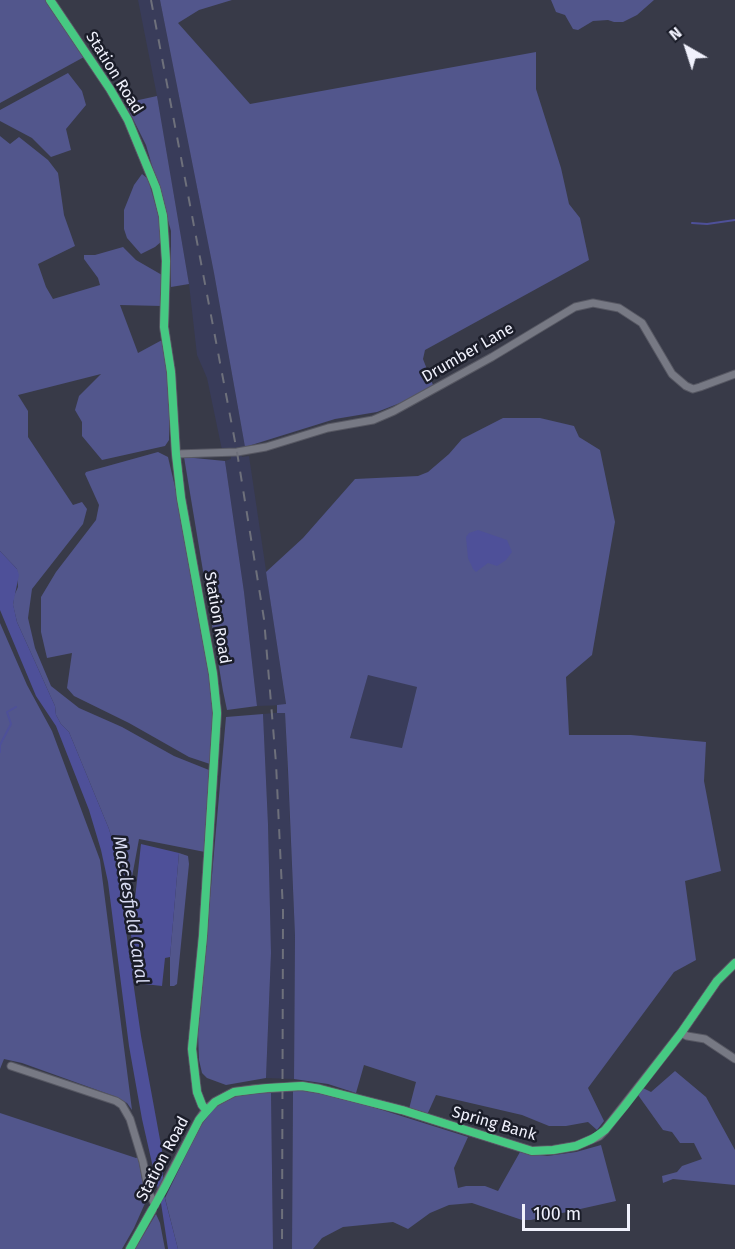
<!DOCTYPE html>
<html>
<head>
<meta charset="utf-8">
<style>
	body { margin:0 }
	#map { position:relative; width:735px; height:1249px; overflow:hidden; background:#383a48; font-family:"Fira Sans",sans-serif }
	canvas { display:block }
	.north { position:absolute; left:657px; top:18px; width:60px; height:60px; -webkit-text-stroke:4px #1b1d29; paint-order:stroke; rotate:321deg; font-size:16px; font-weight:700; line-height:24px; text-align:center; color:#f0f1fc }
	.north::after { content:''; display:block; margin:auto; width:21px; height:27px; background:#f0f1fc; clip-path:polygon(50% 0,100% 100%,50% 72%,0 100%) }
	.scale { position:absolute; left:522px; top:1204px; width:108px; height:27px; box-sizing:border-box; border:3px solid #f0f1fc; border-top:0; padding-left:8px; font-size:18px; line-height:21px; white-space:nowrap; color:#f0f1fc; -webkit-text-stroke:4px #1b1d29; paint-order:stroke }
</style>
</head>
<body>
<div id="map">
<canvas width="735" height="1249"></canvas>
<div class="north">N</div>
<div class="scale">100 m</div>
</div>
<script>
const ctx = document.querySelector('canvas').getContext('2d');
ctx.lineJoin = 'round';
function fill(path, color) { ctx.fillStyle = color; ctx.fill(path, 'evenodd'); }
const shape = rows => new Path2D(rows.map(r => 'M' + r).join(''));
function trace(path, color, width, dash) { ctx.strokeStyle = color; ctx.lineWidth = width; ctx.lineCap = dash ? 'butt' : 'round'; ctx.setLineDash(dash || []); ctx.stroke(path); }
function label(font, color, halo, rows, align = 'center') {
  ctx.font = font + ' "Fira Sans",sans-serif'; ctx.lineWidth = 5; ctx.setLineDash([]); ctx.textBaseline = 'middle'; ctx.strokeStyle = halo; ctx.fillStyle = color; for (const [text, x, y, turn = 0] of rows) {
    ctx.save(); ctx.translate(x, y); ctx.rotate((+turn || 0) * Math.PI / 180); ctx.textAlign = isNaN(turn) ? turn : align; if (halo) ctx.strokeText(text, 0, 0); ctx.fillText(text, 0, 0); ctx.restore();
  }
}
const built = shape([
	[138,0,160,0,214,273,245,447,240,448,242,457,249,456,286,705,257,706,244,592,225,461,231,459,230,449,222,450,207,378,197,355,189,284,157,96],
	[368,674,417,687,402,748,350,739],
	[285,712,295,936,294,1079,266,1078,271,953,268,824,263,714],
	[271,1091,293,1091,292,1249,273,1249]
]);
const green = shape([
	[0,0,45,0,84,57,0,103],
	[160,0,232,0,199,10,178,23,250,104,536,52,536,89,561,168,569,204,580,218,589,260,425,350,423,359,433,385,400,403,377,412,335,419,245,447,214,273],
	[551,0,654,0,637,15,623,22,614,22,608,20,593,21,578,30,573,29,565,15,556,12],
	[68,73,82,91,86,105,66,129,71,150,51,157,32,138,0,121,0,110],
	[157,96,189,284,171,287,171,231,146,145,125,103],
	[0,136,10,144,19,137,48,160,58,173,64,215,75,246,38,264,46,287,53,299,100,285,98,278,84,259,84,255,95,255,123,247,136,260,162,275,162,306,120,305,138,353,162,340,169,380,169,440,165,446,102,460,82,436,82,422,75,410,79,396,101,374,18,395,28,411,28,437,73,505,82,502,87,509,83,524,32,589,28,618,35,648,51,686,79,708,122,727,174,756,209,770,205,852,139,839,130,888,122,902,116,853,109,829,69,732,61,724,56,715,55,706,17,622,13,605,14,596,18,587,17,569,0,551],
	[142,174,148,179,163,231,162,241,155,247,141,254,127,238,124,229,124,210,134,185],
	[503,418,540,418,574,426,579,437,600,450,615,522,592,655,566,677,569,735,631,735,706,742,704,781,721,871,685,881,696,960,674,972,588,1088,604,1121,597,1130,588,1122,566,1126,549,1126,522,1115,436,1095,427,1115,409,1109,416,1082,364,1065,356,1093,328,1084,294,1079,295,936,288,770,285,713,277,713,277,705,286,704,266,572,303,538,355,479,418,476,428,472,449,454,462,439],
	[368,675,417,687,402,748,350,738],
	[158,452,168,457,183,521,209,667,213,714,210,764,189,757,129,723,74,696,67,688,72,653,47,658,41,632,41,597,56,572,96,520,99,505,85,474,86,472],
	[184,457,225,461,244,592,257,706,227,710,223,691],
	[0,623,27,685,52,731,100,860,132,1110,127,1103,114,1096,22,1063,4,1059,0,1069],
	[263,714,268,824,271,953,266,1078,226,1085,207,1078,202,1073,199,1060,198,1033,226,717],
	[179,853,188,856,189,864,177,984,174,986,170,986,170,957],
	[675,1071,706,1097,735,1150,735,1185,673,1179,663,1183,662,1176,677,1172,682,1166,702,1159,694,1143,680,1143,672,1132,663,1130,638,1095,643,1088,651,1092],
	[271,1091,273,1249,178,1249,165,1198,200,1126,217,1105,231,1096],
	[293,1091,313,1091,360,1103,468,1137,454,1168,458,1188,466,1186,485,1186,498,1191,520,1152,547,1156,576,1152,601,1145,616,1201,531,1220,522,1220,472,1203,449,1205,430,1213,408,1229,393,1222,343,1227,322,1238,313,1249,292,1249],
	[0,1113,136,1158,138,1157,146,1201,134,1228,122,1249,0,1249],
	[156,1214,160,1223,165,1249,135,1249]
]);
const water = shape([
	[478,530,507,540,512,552,506,560,497,566,488,563,476,572,473,569,468,558,466,537,469,533],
	[0,551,17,569,19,575,13,604,17,622,55,706,56,715,61,724,69,732,109,829,116,853,130,961,134,959,131,935,141,844,179,853,170,957,165,958,162,986,144,984,136,972,132,974,141,1036,163,1156,163,1191,178,1249,168,1249,161,1203,142,1119,129,1046,108,882,101,850,89,810,56,726,36,696,0,610]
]);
const stream = shape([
	[692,223,707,224,735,220],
	[0,752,0,745,11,724,7,712,16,707]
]);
const minor = shape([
	[176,454,237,452,266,447,328,428,373,420,394,411,492,357,575,307,593,303,619,308,642,323,672,374,686,386,693,389,700,387,735,374],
	[681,1033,687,1036,705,1039,735,1059],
	[11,1066,116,1101,122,1105,130,1119,143,1162,149,1193,155,1205]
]);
const tertiary = shape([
	[50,0,110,89,128,120,156,188,163,216,166,261,164,327,171,372,176,454,181,498,213,674,217,713,203,936,192,1049,197,1092,202,1105,206,1110],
	[157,1200,199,1120,206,1110,215,1102,234,1092,256,1089,302,1086,320,1089,402,1110,532,1151,553,1150,576,1146,599,1136,605,1130,681,1033,717,981,735,963],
	[130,1249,152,1210]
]);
const rail = shape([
	[151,0,237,452,264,619,276,763,283,911,282,1249]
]);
const cycleway = shape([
	[50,0,110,89,128,120,156,188,163,216,166,261,164,327,171,372,176,454,181,498,213,674,217,713,203,936,192,1049,197,1092,202,1105,206,1110],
	[130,1249,165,1187,199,1120,215,1102,234,1092,267,1088,302,1086,320,1089,402,1110,532,1151,553,1150,576,1146,592,1139,605,1130,624,1107,681,1033,717,981,735,963]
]);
const streetNames = [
	["Station Road",114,73,58],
	["Drumber Lane",468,353,-30],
	["Station Road",217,618,80],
	["Spring Bank",494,1124,16],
	["Station Road",163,1159,-62]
];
const waterNames = [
	["Macclesfield Canal",130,910,81]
];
fill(built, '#393c5a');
fill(green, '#52568c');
fill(water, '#4e5099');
trace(stream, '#4e5099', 2);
trace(minor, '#575863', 9);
trace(tertiary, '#575863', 10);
trace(minor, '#777984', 7);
trace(tertiary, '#777984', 8);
trace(rail, '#6e707b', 2, [10, 10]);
trace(cycleway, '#46c982', 8);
label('16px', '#f0f1fc', '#1b1d29', streetNames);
label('italic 18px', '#d8dbf2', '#1b1d29', waterNames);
</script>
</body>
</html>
